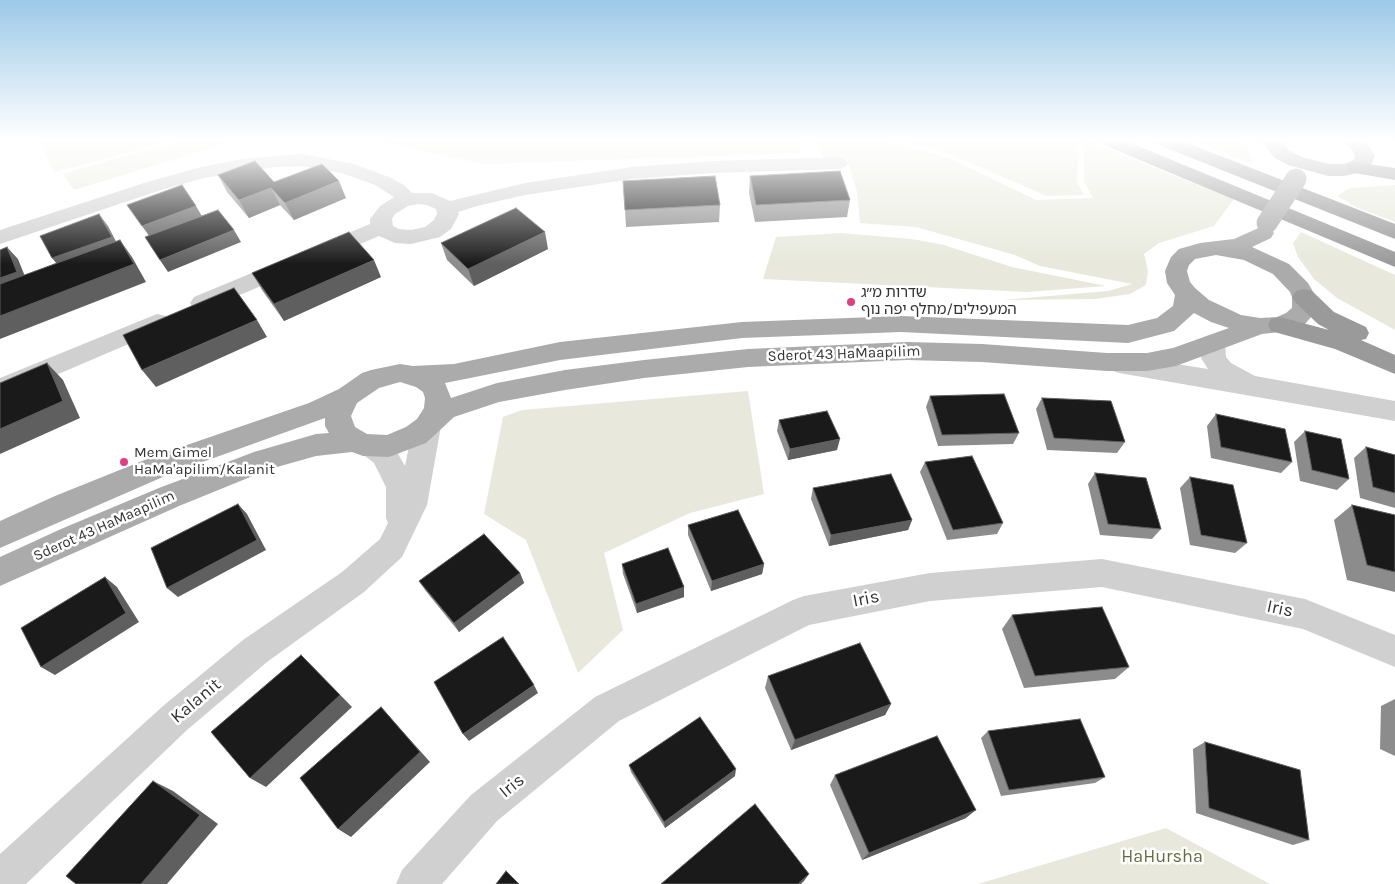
<!DOCTYPE html>
<html>
<head>
<meta charset="utf-8">
<style>
	body { margin:0 }
	canvas { display:block; background:#fff }
</style>
</head>
<body>
<canvas width="1395" height="884"></canvas>
<script>
const ctx = document.querySelector('canvas').getContext('2d');
ctx.lineJoin = 'round';
function fill(path, color) { ctx.fillStyle = color; ctx.fill(path, 'evenodd'); }
const shape = rows => new Path2D(rows.map(r => 'M' + r).join(''));
function trace(path, color, width, dash) { ctx.strokeStyle = color; ctx.lineWidth = width; ctx.lineCap = dash ? 'butt' : 'round'; ctx.setLineDash(dash || []); ctx.stroke(path); }
function label(font, color, halo, rows, align = 'center') {
  ctx.font = font + ' Karla,"Noto Sans Hebrew",sans-serif'; ctx.lineWidth = 5; ctx.setLineDash([]); ctx.textBaseline = 'middle'; ctx.strokeStyle = halo; ctx.fillStyle = color; for (const [text, x, y, turn = 0] of rows) {
    ctx.save(); ctx.translate(x, y); ctx.rotate((+turn || 0) * Math.PI / 180); ctx.textAlign = isNaN(turn) ? turn : align; if (halo) ctx.strokeText(text, 0, 0); ctx.fillText(text, 0, 0); ctx.restore();
  }
}
const green = shape([
	[40,141,173,141,54,172],
	[189,141,235,141,74,190,63,174,146,150],
	[375,141,789,141,797,142,801,153,485,164],
	[813,141,869,141,899,144,951,159,1036,200,1093,198,1084,182,1084,141,1087,141,1234,199,1214,226,1159,243,1144,254,1148,271,1146,285,1130,294,1095,299,1002,300,1108,291,1132,284,1040,266,1015,255,916,227,860,223,857,192,847,159,823,157,820,149],
	[896,141,1076,141,1079,142,1077,181,1084,195,1047,196,952,155,909,142],
	[1194,141,1241,141,1248,148,1253,164],
	[1395,185,1395,222,1358,208,1337,196,1350,188],
	[1301,232,1395,275,1395,330,1337,298,1314,279,1298,257,1293,243],
	[841,233,912,239,944,245,1012,267,1106,286,1027,292,763,279,776,237],
	[748,391,764,494,690,513,604,553,623,630,578,673,526,540,484,514,503,417,522,410],
	[1166,828,1270,884,978,884]
]);
const minor = shape([
	[302,154,354,164,389,177,404,185,412,193,432,193,450,201,525,183,632,167,712,161,838,157,845,159,848,163,845,167,838,169,712,173,632,179,525,195,477,206,458,212,459,214,451,229,440,237,411,244,395,243,379,236,202,311,194,309,190,303,194,297,370,224,370,219,380,206,394,197,375,185,342,173,302,166,274,167,204,178,161,190,0,244,0,230,147,182,201,167,241,159,302,154],
	[418,204,427,205,436,209,437,214,434,220,425,227,411,230,399,229,393,226,392,219,395,214,408,206,418,204],
	[157,314,166,316,169,322,166,328,0,399,0,378,157,314],
	[1213,334,1222,337,1225,343,1226,357,1231,363,1255,376,1395,401,1395,421,1119,373,1110,370,1106,364,1110,358,1119,355,1208,369,1201,358,1201,343,1204,337,1213,334],
	[427,416,437,419,441,426,427,505,402,557,364,592,267,662,187,730,26,884,0,884,0,854,163,706,243,640,342,572,380,539,388,523,386,518,386,487,374,463,364,455,360,447,364,439,374,436,384,439,394,447,405,466,413,426,417,419,427,416],
	[1102,559,1305,599,1395,635,1395,667,1303,629,1102,587,930,601,809,625,619,721,497,821,442,884,396,884,402,870,471,795,595,697,793,600,804,596,930,573,1102,559]
]);
const major = shape([
	[1261,141,1281,141,1289,150,1302,157,1329,164,1344,164,1354,160,1355,156,1353,151,1343,141,1363,141,1368,144,1375,156,1370,167,1363,172,1344,176,1328,176,1288,165,1275,158,1261,141],
	[1263,226,1271,228,1274,233,1271,238,1252,247,1289,264,1308,283,1316,297,1316,310,1312,316,1304,325,1289,331,1262,334,1176,366,1147,371,1107,371,982,362,907,360,748,367,644,378,565,390,499,402,454,417,426,443,389,457,363,456,352,452,316,456,270,469,179,506,0,586,0,557,61,529,159,488,254,452,316,434,329,433,325,426,325,418,172,473,0,548,0,521,55,496,152,457,309,403,339,389,362,373,371,370,400,364,413,366,454,364,560,342,742,322,901,316,1128,325,1157,318,1173,306,1175,295,1167,283,1165,271,1171,257,1179,249,1200,243,1234,239,1263,226],
	[1216,255,1244,260,1273,274,1290,292,1292,297,1292,308,1286,313,1277,317,1260,318,1241,315,1209,300,1195,288,1190,282,1187,271,1189,265,1195,259,1216,255],
	[1194,313,1211,322,1229,328,1173,348,1147,353,1107,353,982,344,907,342,748,349,644,360,565,370,497,383,451,398,445,383,560,360,742,338,901,332,1128,343,1174,331,1194,313],
	[400,382,416,387,423,392,425,398,424,408,417,419,406,427,387,435,367,434,355,427,351,416,357,403,379,388,400,382]
]);
const highway = shape([
	[1102,141,1126,141,1395,252,1395,267,1104,145,1102,141],
	[1157,141,1182,141,1395,224,1395,239,1159,145,1157,141],
	[1356,162,1395,168,1395,180,1349,172,1346,168,1349,164,1356,162],
	[1304,289,1312,291,1334,312,1366,327,1369,333,1366,339,1361,340,1395,355,1395,374,1335,349,1271,331,1268,325,1271,319,1280,317,1329,330,1318,324,1296,303,1292,297,1296,291,1304,289]
]);
const majorBridge = shape([
	[1267,223,1296,179]
]);
const wall = shape([
	[218,175,274,182,346,198,294,220,280,205,249,218,227,192],
	[750,176,850,200,847,217,755,222,749,193],
	[720,205,719,222,626,227,625,210],
	[441,243,548,249,474,286,447,260],
	[252,273,381,277,284,321,262,290],
	[930,396,1019,433,1013,444,938,446,926,407],
	[1042,398,1125,442,1117,453,1047,450,1036,409],
	[1216,414,1292,462,1281,473,1211,458,1207,426],
	[779,420,837,450,788,460,777,431],
	[1305,431,1349,479,1337,490,1300,481,1294,442],
	[1366,447,1395,455,1395,508,1360,498,1354,458],
	[925,462,1003,523,997,534,947,540,920,472],
	[1095,473,1161,529,1152,539,1100,535,1088,484],
	[1190,477,1247,543,1235,553,1190,545,1180,488],
	[813,488,912,520,908,530,829,546,811,499],
	[1352,505,1395,515,1395,592,1347,580,1334,520],
	[688,525,764,564,762,574,711,591,688,535],
	[622,564,684,587,684,597,637,613,623,574],
	[520,573,524,583,459,632,425,590,419,581],
	[1012,615,1129,667,1115,679,1024,688,1002,629],
	[768,676,891,704,885,715,791,750,765,688],
	[1395,699,1395,756,1380,749,1381,706],
	[988,731,1105,777,1095,783,1001,796,981,738],
	[1205,742,1309,840,1293,845,1196,813,1193,749],
	[629,765,735,776,665,828,631,772],
	[835,775,966,818,862,860,830,785]
]);
const shadedWall = shape([
	[339,181,346,198,294,220,285,203],
	[271,188,280,205,249,218,239,200],
	[196,206,203,218,150,237,142,226],
	[99,214,108,226,120,249,62,270,52,258],
	[234,230,241,242,168,272,160,260],
	[545,232,548,249,474,286,468,269],
	[120,240,132,257,146,282,0,339,0,316],
	[7,247,18,259,28,284,0,294,0,278],
	[374,260,381,277,284,321,274,304],
	[257,320,267,337,156,387,142,370],
	[47,363,63,380,80,418,0,454,0,429],
	[840,439,837,450,788,460,790,449],
	[238,504,247,514,266,550,178,597,167,588],
	[912,520,908,530,829,546,831,535],
	[764,564,762,574,711,591,712,581],
	[520,573,524,583,459,632,454,623],
	[105,577,117,587,139,622,55,675,41,667],
	[684,587,684,597,637,613,636,604],
	[301,655,352,707,266,787,250,778],
	[534,685,538,693,469,741,463,734],
	[891,704,885,715,791,750,795,740],
	[381,707,430,762,351,837,338,829],
	[736,769,735,776,665,828,664,822],
	[153,781,173,791,218,824,167,884,141,884],
	[976,810,966,818,862,860,869,853],
	[809,874,804,881,801,884,798,884]
]);
const building = shape([
	[255,161,274,182,322,164,339,181,285,203,271,188,239,200,218,175,255,161],
	[840,171,850,200,756,205,750,176,840,171],
	[715,176,720,205,625,210,623,181,715,176],
	[182,185,196,206,142,226,127,205,182,185],
	[516,208,545,232,468,269,441,243,516,208],
	[218,210,234,230,160,260,145,237,218,210],
	[99,214,112,237,52,258,40,236,99,214],
	[349,232,374,260,274,304,252,273,349,232],
	[120,240,134,264,0,316,0,284,120,240],
	[7,247,17,272,0,278,0,250,7,247],
	[234,288,257,320,142,370,123,335,234,288],
	[47,363,63,401,0,429,0,383,47,363],
	[1004,394,1019,433,942,435,930,396,1004,394],
	[1042,398,1111,401,1125,442,1054,438,1042,398],
	[827,411,840,439,790,449,779,420,827,411],
	[1216,414,1285,429,1292,462,1221,447,1216,414],
	[1305,431,1341,439,1349,479,1312,470,1305,431],
	[1366,447,1395,455,1395,493,1373,487,1366,447],
	[972,456,1003,523,953,530,925,462,972,456],
	[1095,473,1146,478,1161,529,1108,524,1095,473],
	[891,474,912,520,831,535,813,488,891,474],
	[1190,477,1233,485,1247,543,1201,535,1190,477],
	[238,504,257,540,167,588,151,548,238,504],
	[1352,505,1395,515,1395,572,1367,565,1352,505],
	[738,510,764,564,712,581,688,525,738,510],
	[484,534,520,573,454,623,419,581,484,534],
	[668,548,684,587,636,604,622,564,668,548],
	[105,577,126,613,41,667,21,628,105,577],
	[1102,607,1129,667,1035,676,1012,615,1102,607],
	[503,637,534,685,463,734,434,682,503,637],
	[860,643,891,704,795,740,768,676,860,643],
	[301,655,340,695,250,778,211,732,301,655],
	[381,707,420,752,338,829,300,778,381,707],
	[700,717,736,769,664,822,629,765,700,717],
	[1080,719,1105,777,1009,790,988,731,1080,719],
	[937,736,976,810,869,853,835,775,937,736],
	[1205,742,1300,770,1309,840,1209,808,1205,742],
	[153,781,200,815,141,884,76,884,66,876,153,781],
	[755,804,809,874,798,884,661,884,755,804],
	[506,871,519,884,496,884,506,871]
]);
const markers = [
	[851,302,5,"#e03f84"],
	[124,462,5,"#e03f84"]
];
const poiNames = [
	["שדרות מ״ג",861,293],
	["המעפילים/מחלף יפה נוף",861,310],
	["Mem Gimel",134,453],
	["HaMa'apilim/Kalanit",134,470]
];
const streetNames = [
	["Sderot 43 HaMaapilim",844,354,-2],
	["Sderot 43 HaMaapilim",104,526,-24]
];
const nearStreetnames = [
	["Iris",866,599,-11],
	["Iris",1280,609,12],
	["Kalanit",196,701,-40],
	["Iris",512,786,-39]
];
const nearParknames = [
	["HaHursha",1162,857]
];
fill(green, '#e8e9dc');
fill(minor, '#d0d0d0');
fill(major, '#ababab');
fill(highway, '#9a9a9a');
trace(majorBridge, '#ababab', 21);
fill(wall, '#8c8c8c');
fill(shadedWall, '#5f5f5f');
fill(building, '#1a1a1a');
trace(building, '#5f5f5f', 1);
const sky = ctx.createLinearGradient(0, 0, 0, 264);
sky.addColorStop(0, '#9cc9e8');
sky.addColorStop(0.53, '#fff');
sky.addColorStop(1, '#ffffff00');
ctx.fillStyle = sky;
ctx.fillRect(0, 0, 1395, 264);
for (const [x, y, r, color] of markers) { const dot = new Path2D(); dot.arc(x, y, r, 0, 2 * Math.PI); ctx.fillStyle = color; ctx.fill(dot); trace(dot, '#fff', 2); }
label('15px', '#333', '#fff', poiNames, 'left');
label('15px', '#333', '#fff', streetNames);
label('18px', '#333', '#fff', nearStreetnames);
label('18px', '#666e41', '#fff', nearParknames);
</script>
</body>
</html>
